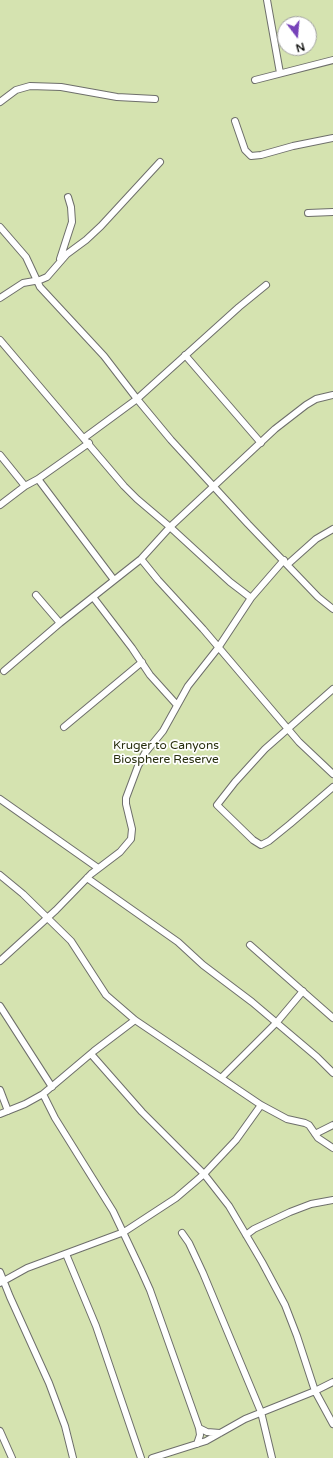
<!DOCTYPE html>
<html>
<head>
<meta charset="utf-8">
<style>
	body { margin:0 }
	#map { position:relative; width:333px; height:1458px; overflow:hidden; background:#f5f6f3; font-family:"Varela Round",sans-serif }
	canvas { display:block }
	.north { position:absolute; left:277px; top:16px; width:40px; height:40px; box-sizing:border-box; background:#fff; border:1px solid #a2a2a1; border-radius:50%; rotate:164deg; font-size:11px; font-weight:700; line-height:16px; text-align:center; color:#161715 }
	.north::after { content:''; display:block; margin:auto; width:14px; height:18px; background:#7642b9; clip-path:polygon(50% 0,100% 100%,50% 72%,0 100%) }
</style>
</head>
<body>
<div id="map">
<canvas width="333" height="1458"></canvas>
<div class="north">N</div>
</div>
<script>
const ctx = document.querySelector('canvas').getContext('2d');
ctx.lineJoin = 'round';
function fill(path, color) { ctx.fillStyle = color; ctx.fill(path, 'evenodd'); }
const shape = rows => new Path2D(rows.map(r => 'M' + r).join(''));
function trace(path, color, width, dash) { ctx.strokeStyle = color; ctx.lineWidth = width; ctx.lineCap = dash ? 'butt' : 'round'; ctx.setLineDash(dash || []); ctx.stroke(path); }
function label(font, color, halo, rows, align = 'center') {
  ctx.font = font + ' "Varela Round",sans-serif'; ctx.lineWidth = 3.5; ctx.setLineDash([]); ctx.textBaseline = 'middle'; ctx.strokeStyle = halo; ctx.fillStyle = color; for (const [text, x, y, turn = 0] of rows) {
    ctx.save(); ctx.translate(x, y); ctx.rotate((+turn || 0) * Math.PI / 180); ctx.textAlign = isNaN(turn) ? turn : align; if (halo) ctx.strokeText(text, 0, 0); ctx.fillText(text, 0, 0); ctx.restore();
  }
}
const green = shape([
	[0,0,333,0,333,1458,0,1458],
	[285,24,309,24,309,48,285,48]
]);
const minor = shape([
	[267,0,280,73],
	[255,80,333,60],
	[0,102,16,90,30,86,61,87,117,97,155,99],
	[235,121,245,150,251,156,261,155,293,146,333,138],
	[308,213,333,212],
	[0,227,26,257,40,287,104,356,137,399,171,440,248,524,318,597,333,609],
	[60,259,72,222,71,207,68,197],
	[0,298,23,283,40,280,47,277,67,254,86,240,101,226,160,162],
	[0,340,124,486,137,499,170,527,230,582,251,598],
	[185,355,261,443],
	[84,438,137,399,239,307,266,285],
	[0,455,25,486],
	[38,479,114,580],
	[0,505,25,486,38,479,89,443],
	[141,559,158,580,203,629,299,742,333,774],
	[288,564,316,539,333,529],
	[36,595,60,623],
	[93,597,132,648,150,675,177,705],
	[4,671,60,623,141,559,170,527,275,429,306,405,316,399,333,395],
	[333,689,265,749,235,782,217,805,253,840,261,845,269,841,290,824,333,787],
	[64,727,142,662],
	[0,799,98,868],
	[0,875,23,894,71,941,106,995,135,1020,261,1105,287,1119,305,1123,309,1125,318,1138,333,1148],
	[87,878,178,942,203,965,252,1002,317,1057,333,1073],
	[250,945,333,1018],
	[0,961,56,910,91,874,120,852,131,839,132,829,126,804,126,798,138,766,145,753,163,731,188,686,218,648,251,598,284,560],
	[0,1006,52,1087],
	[91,1054,142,1112,204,1174,229,1206,262,1262,285,1305,297,1336,315,1391,333,1424],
	[221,1078,277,1022,303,991],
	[0,1090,8,1111],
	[43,1094,55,1118,113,1211,141,1270,150,1290,199,1428,200,1435,197,1444],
	[0,1114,25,1104,43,1094,94,1051,135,1020],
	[315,1134,333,1125],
	[182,1233,189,1243,203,1273,261,1412,272,1458],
	[246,1235,254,1229,290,1212,311,1204,333,1200],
	[66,1254,96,1326,141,1458],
	[0,1272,10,1297,49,1383,65,1426,73,1458],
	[0,1283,27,1268,124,1232,176,1198,204,1174,236,1140,261,1105],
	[199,1428,207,1432,220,1433],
	[0,1431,12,1458],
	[152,1458,206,1441,245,1419,315,1391,333,1382]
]);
const parkNames = [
	["Kruger to Canyons",166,746],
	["Biosphere Reserve",166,760]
];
fill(green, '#d5e3b0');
trace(minor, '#6e6f6b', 8);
trace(minor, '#fff', 6);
label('12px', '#282f0e', '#fff', parkNames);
</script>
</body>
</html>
